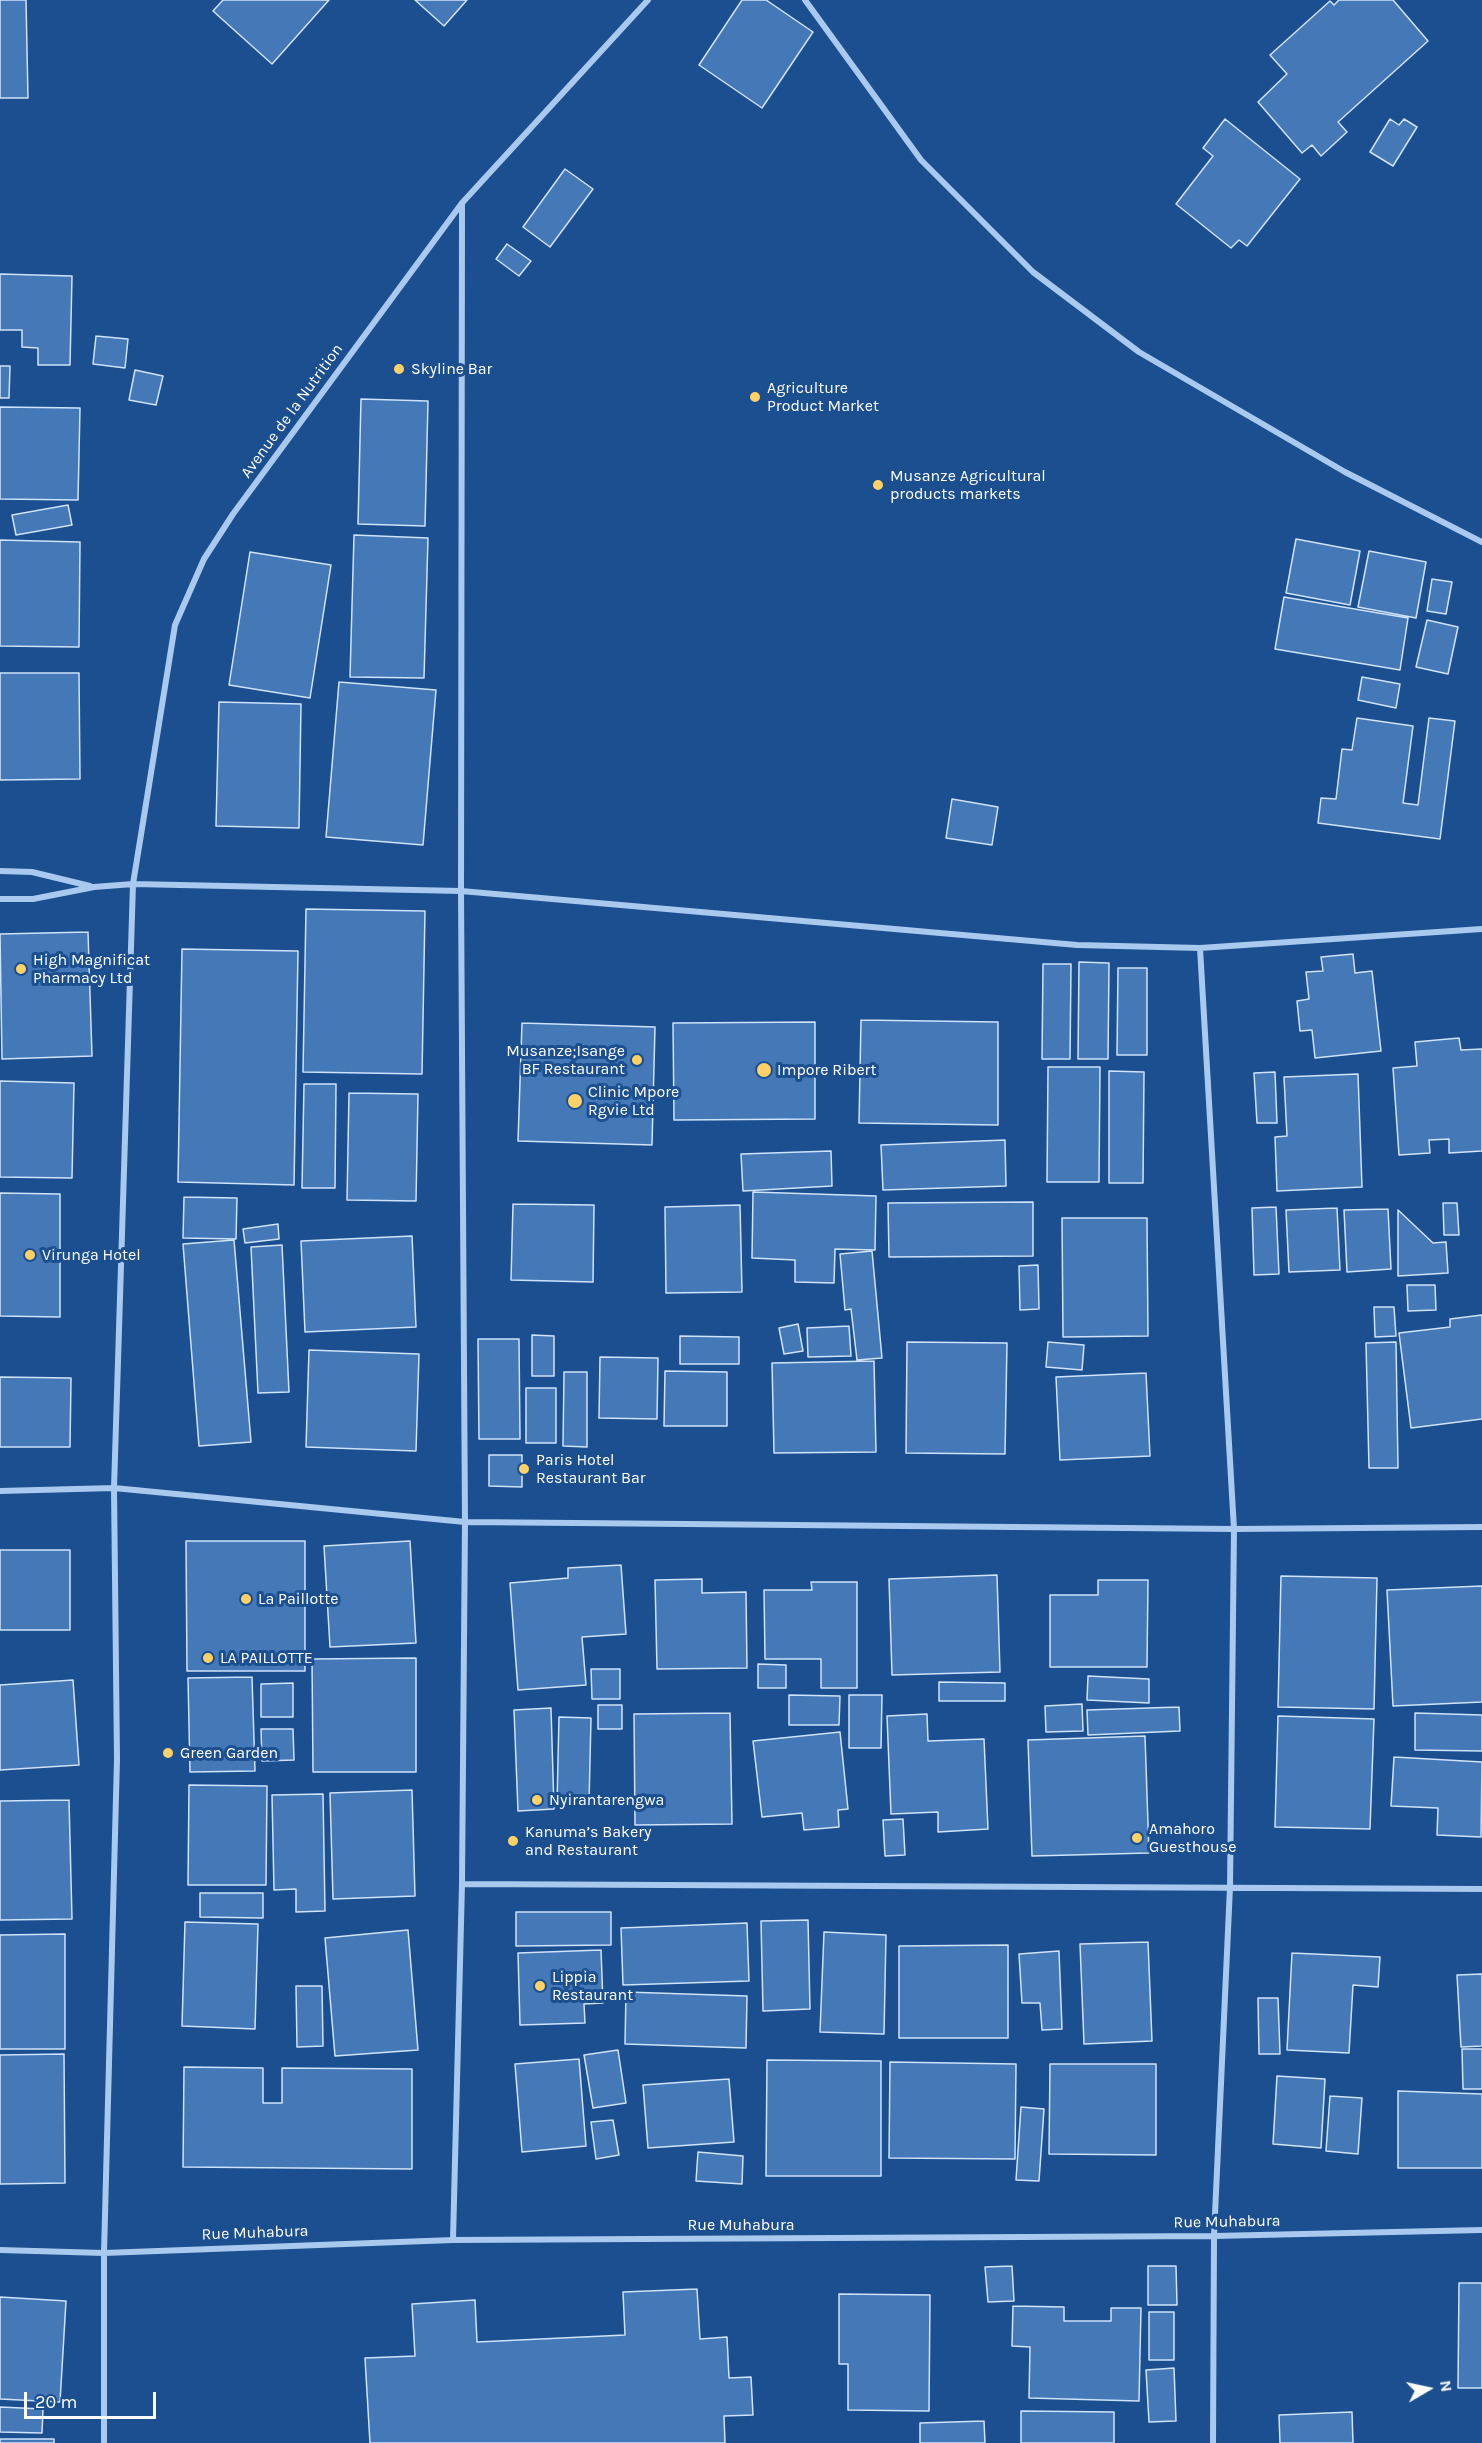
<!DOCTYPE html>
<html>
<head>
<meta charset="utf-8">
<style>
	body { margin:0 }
	#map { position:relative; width:1482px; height:2443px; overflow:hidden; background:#1b4f8f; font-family:Karla,sans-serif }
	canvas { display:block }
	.north { position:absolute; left:1398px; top:2359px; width:60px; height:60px; -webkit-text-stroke:4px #1b4f8f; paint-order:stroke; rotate:81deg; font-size:16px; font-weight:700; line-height:24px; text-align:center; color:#fff }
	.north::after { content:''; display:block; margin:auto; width:21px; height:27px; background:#fff; clip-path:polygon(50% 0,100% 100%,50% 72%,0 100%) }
	.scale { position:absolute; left:24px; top:2392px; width:132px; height:27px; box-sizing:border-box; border:3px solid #fff; border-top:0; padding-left:8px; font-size:18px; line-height:21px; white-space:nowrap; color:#fff; -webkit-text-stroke:4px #1b4f8f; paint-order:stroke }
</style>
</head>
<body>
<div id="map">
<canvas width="1482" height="2443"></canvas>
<div class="north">N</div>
<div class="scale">20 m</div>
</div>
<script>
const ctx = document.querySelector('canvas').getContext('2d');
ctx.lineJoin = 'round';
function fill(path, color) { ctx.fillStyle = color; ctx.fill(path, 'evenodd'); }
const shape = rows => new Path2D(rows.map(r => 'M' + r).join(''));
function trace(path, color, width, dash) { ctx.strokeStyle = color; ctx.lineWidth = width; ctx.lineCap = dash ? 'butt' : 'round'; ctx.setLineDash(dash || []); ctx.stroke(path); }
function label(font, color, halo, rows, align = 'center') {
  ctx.font = font + ' Karla,sans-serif'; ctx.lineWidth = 6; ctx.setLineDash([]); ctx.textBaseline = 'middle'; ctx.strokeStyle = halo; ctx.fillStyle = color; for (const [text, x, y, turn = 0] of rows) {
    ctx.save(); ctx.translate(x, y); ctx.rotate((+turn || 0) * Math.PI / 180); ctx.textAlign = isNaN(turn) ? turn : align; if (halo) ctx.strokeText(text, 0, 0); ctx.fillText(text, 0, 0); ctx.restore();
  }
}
const building = shape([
	[0,0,26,0,28,98,0,98,0,0],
	[223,0,329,0,272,64,213,11,223,0],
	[415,0,467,0,444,26,415,0],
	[742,0,766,0,813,32,762,108,699,65,742,0],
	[1339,0,1393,0,1428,41,1338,122,1347,132,1321,156,1312,145,1302,153,1258,102,1287,74,1270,55,1330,1,1334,5,1339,0],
	[1225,119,1300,179,1247,246,1239,240,1231,248,1176,204,1213,156,1203,148,1225,119],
	[1390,119,1399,125,1404,119,1417,127,1393,166,1370,152,1390,119],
	[565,169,593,189,550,247,523,227,565,169],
	[507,244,531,261,519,276,496,259,507,244],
	[0,274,72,276,70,365,38,365,38,348,22,347,22,330,0,330,0,274],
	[96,336,128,339,125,368,93,364,96,336],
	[0,366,10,366,9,398,0,398,0,366],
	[135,370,163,376,156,405,129,400,135,370],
	[361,399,428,401,425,526,358,524,361,399],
	[0,407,80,408,78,500,0,499,0,407],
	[68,505,72,525,16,535,12,515,68,505],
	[354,535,428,538,424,678,350,677,354,535],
	[1296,539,1360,551,1350,605,1286,593,1296,539],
	[0,540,80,542,79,647,0,646,0,540],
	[1369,551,1426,562,1416,618,1358,607,1369,551],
	[250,552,331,565,310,698,229,685,250,552],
	[1432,579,1452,582,1446,614,1427,611,1432,579],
	[1284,597,1408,618,1400,670,1275,649,1284,597],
	[1427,620,1458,627,1448,674,1416,667,1427,620],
	[0,673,79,673,80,779,0,780,0,673],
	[1362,677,1400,684,1396,708,1358,700,1362,677],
	[339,682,436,690,423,845,326,837,339,682],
	[219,702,301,704,299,828,216,826,219,702],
	[1357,718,1413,726,1403,803,1418,805,1429,718,1455,721,1440,839,1318,823,1321,798,1336,799,1342,749,1352,750,1357,718],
	[952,799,998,807,992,845,946,838,952,799],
	[306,909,425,911,422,1074,303,1072,306,909],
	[88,932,92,1056,2,1059,0,934,88,932],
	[182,949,298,951,294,1185,178,1182,182,949],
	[1353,954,1355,973,1372,971,1381,1051,1315,1058,1312,1030,1300,1031,1297,1001,1309,999,1306,972,1323,971,1321,957,1353,954],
	[1079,962,1109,963,1108,1059,1078,1059,1079,962],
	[1043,964,1071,964,1070,1059,1042,1059,1043,964],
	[1118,968,1147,968,1147,1055,1117,1055,1118,968],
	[861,1020,998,1022,998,1125,859,1123,861,1020],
	[815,1022,815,1119,674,1120,673,1023,815,1022],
	[522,1023,655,1027,652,1145,518,1141,522,1023],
	[1459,1038,1461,1050,1482,1049,1482,1151,1449,1153,1449,1139,1429,1140,1430,1153,1399,1155,1393,1068,1417,1066,1415,1042,1459,1038],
	[1048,1067,1100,1067,1099,1182,1047,1182,1048,1067],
	[1109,1071,1144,1072,1143,1183,1109,1183,1109,1071],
	[1275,1072,1277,1123,1257,1123,1254,1073,1275,1072],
	[1358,1074,1362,1187,1277,1191,1275,1137,1287,1136,1284,1077,1358,1074],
	[0,1081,74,1083,72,1178,0,1177,0,1081],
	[304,1084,336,1084,335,1188,302,1188,304,1084],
	[349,1093,418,1094,416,1201,347,1200,349,1093],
	[1005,1140,1006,1186,883,1190,881,1145,1005,1140],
	[831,1151,832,1186,743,1191,741,1154,831,1151],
	[753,1192,876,1196,875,1250,835,1249,834,1283,795,1282,795,1260,752,1258,753,1192],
	[0,1193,60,1194,60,1317,0,1316,0,1193],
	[184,1197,237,1198,236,1239,183,1238,184,1197],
	[1033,1202,1033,1256,889,1257,888,1203,1033,1202],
	[1443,1203,1457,1203,1459,1235,1444,1235,1443,1203],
	[513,1204,594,1205,593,1282,511,1280,513,1204],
	[740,1205,742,1292,666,1293,665,1207,740,1205],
	[1276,1207,1279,1274,1254,1275,1252,1208,1276,1207],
	[1337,1208,1340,1270,1289,1272,1286,1210,1337,1208],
	[1388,1209,1391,1269,1347,1272,1344,1210,1388,1209],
	[1398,1210,1433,1243,1446,1242,1448,1273,1398,1276,1398,1210],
	[1062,1218,1147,1218,1148,1336,1063,1337,1062,1218],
	[278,1224,279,1239,245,1243,243,1229,278,1224],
	[412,1236,416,1327,305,1332,301,1241,412,1236],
	[234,1240,251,1442,199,1446,183,1244,234,1240],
	[282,1245,289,1392,258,1393,251,1247,282,1245],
	[872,1251,882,1358,857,1360,851,1309,845,1310,840,1254,872,1251],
	[1038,1265,1039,1309,1020,1310,1019,1266,1038,1265],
	[1407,1285,1435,1285,1436,1310,1408,1311,1407,1285],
	[1374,1307,1394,1307,1396,1336,1375,1337,1374,1307],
	[1482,1315,1482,1419,1411,1428,1399,1333,1450,1327,1450,1319,1482,1315],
	[798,1324,803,1351,784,1354,779,1328,798,1324],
	[849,1326,851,1356,808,1357,807,1328,849,1326],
	[532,1335,554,1336,554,1376,532,1376,532,1335],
	[680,1336,739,1337,739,1364,680,1364,680,1336],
	[478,1339,519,1339,520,1439,479,1439,478,1339],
	[907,1342,1007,1343,1005,1454,906,1453,907,1342],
	[1048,1342,1084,1345,1082,1370,1046,1367,1048,1342],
	[1396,1342,1398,1468,1369,1468,1366,1343,1396,1342],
	[309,1350,419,1354,416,1451,306,1447,309,1350],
	[600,1357,658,1358,657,1419,599,1418,600,1357],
	[874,1361,876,1452,774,1453,772,1363,874,1361],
	[665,1371,727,1372,727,1426,664,1426,665,1371],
	[564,1372,587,1372,587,1447,563,1446,564,1372],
	[1146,1373,1150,1456,1060,1460,1056,1377,1146,1373],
	[0,1377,71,1378,70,1447,0,1447,0,1377],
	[526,1388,556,1388,556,1443,526,1443,526,1388],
	[489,1455,522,1455,522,1487,489,1486,489,1455],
	[186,1541,305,1541,305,1671,187,1671,186,1541],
	[410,1541,416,1643,330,1647,324,1546,410,1541],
	[0,1550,70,1550,70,1630,0,1630,0,1550],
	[621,1565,626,1634,582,1637,586,1685,518,1690,510,1583,568,1578,568,1568,621,1565],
	[997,1575,1000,1672,892,1675,889,1579,997,1575],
	[1281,1576,1377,1578,1374,1709,1278,1707,1281,1576],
	[702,1579,702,1593,746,1592,747,1668,657,1669,655,1580,702,1579],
	[1098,1580,1148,1580,1147,1667,1050,1667,1050,1595,1098,1595,1098,1580],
	[811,1582,857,1582,857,1688,821,1688,821,1659,765,1659,764,1590,812,1590,811,1582],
	[1482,1586,1482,1702,1393,1706,1387,1590,1482,1586],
	[416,1658,416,1772,313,1772,312,1659,416,1658],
	[758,1664,786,1665,786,1688,758,1688,758,1664],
	[591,1669,620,1669,620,1699,592,1699,591,1669],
	[1088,1676,1149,1679,1149,1703,1087,1700,1088,1676],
	[252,1677,255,1771,190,1772,188,1678,252,1677],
	[73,1680,79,1765,0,1770,0,1685,73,1680],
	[939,1682,1005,1683,1005,1701,939,1701,939,1682],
	[293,1683,293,1717,261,1717,261,1684,293,1683],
	[789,1695,840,1696,839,1725,789,1725,789,1695],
	[849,1695,882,1695,881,1748,849,1748,849,1695],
	[1082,1704,1083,1731,1046,1732,1045,1706,1082,1704],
	[598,1705,622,1705,622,1729,598,1729,598,1705],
	[1179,1707,1180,1731,1088,1735,1087,1710,1179,1707],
	[551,1708,554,1809,518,1811,514,1710,551,1708],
	[730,1713,732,1824,635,1825,634,1714,730,1713],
	[1415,1713,1482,1715,1482,1751,1415,1750,1415,1713],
	[927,1714,928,1741,984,1739,988,1829,938,1832,938,1812,891,1814,887,1716,927,1714],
	[1278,1716,1374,1719,1370,1829,1275,1827,1278,1716],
	[559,1717,591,1718,589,1804,557,1803,559,1717],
	[261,1729,293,1729,294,1760,262,1761,261,1729],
	[840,1732,848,1809,838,1810,839,1827,804,1830,802,1813,762,1817,753,1741,840,1732],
	[1145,1736,1149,1853,1032,1856,1028,1740,1145,1736],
	[1394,1757,1482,1762,1481,1837,1437,1835,1438,1808,1391,1806,1394,1757],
	[189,1785,267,1786,266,1885,188,1885,189,1785],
	[412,1790,415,1896,333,1899,330,1793,412,1790],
	[323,1794,325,1911,296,1912,296,1889,274,1890,272,1795,323,1794],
	[69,1800,72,1919,0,1920,0,1801,69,1800],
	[903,1819,905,1855,885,1856,883,1820,903,1819],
	[200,1893,263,1893,263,1918,200,1917,200,1893],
	[516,1912,611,1912,611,1945,516,1946,516,1912],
	[808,1920,810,2009,763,2011,761,1921,808,1920],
	[185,1922,258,1924,255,2029,182,2026,185,1922],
	[747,1923,749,1981,623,1985,621,1928,747,1923],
	[408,1930,418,2050,335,2056,325,1938,408,1930],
	[824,1932,886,1935,884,2034,820,2032,824,1932],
	[65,1934,65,2049,0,2049,0,1935,65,1934],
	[1148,1942,1152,2041,1084,2044,1080,1944,1148,1942],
	[1008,1945,1008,2038,899,2038,899,1946,1008,1945],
	[601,1950,603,2003,584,2004,585,2023,520,2025,518,1953,601,1950],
	[1059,1951,1062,2029,1042,2030,1040,2003,1022,2003,1019,1954,1059,1951],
	[1292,1953,1380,1957,1378,1987,1353,1985,1349,2053,1287,2050,1292,1953],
	[1482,1974,1482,2046,1461,2047,1457,1975,1482,1974],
	[296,1986,322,1986,323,2046,297,2047,296,1986],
	[626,1992,747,1996,746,2048,625,2044,626,1992],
	[1258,1998,1278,1998,1280,2054,1259,2054,1258,1998],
	[1462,2049,1482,2049,1482,2089,1463,2089,1462,2049],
	[618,2050,626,2103,593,2108,584,2055,618,2050],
	[64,2054,65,2183,0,2184,0,2055,64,2054],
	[579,2059,586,2146,522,2152,515,2064,579,2059],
	[767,2060,881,2061,881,2176,766,2176,767,2060],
	[890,2062,1016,2064,1015,2159,889,2158,890,2062],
	[1050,2064,1156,2064,1156,2155,1049,2154,1050,2064],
	[184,2067,263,2068,263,2103,282,2103,282,2068,412,2069,412,2169,183,2167,184,2067],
	[1277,2076,1325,2079,1321,2148,1273,2144,1277,2076],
	[729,2079,734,2142,648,2148,643,2085,729,2079],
	[1398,2091,1482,2094,1482,2168,1398,2168,1398,2091],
	[1330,2096,1362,2098,1358,2154,1326,2151,1330,2096],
	[1021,2107,1044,2109,1039,2181,1016,2180,1021,2107],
	[613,2120,619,2155,596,2159,591,2122,613,2120],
	[698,2152,743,2156,742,2184,696,2181,698,2152],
	[1012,2266,1014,2301,988,2302,985,2267,1012,2266],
	[1148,2266,1176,2266,1177,2305,1148,2305,1148,2266],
	[1459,2283,1482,2283,1482,2388,1458,2388,1459,2283],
	[697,2289,700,2339,727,2337,729,2378,751,2377,753,2415,724,2416,725,2443,370,2443,365,2358,415,2356,412,2304,475,2300,477,2342,625,2335,623,2292,697,2289],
	[839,2294,930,2295,929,2411,848,2410,848,2364,839,2364,839,2294],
	[0,2297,66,2301,60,2402,0,2399,0,2297],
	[1013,2306,1064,2307,1064,2321,1111,2321,1111,2308,1141,2308,1139,2401,1029,2398,1030,2347,1012,2346,1013,2306],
	[1149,2312,1174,2312,1174,2360,1149,2360,1149,2312],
	[1174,2368,1176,2421,1149,2422,1146,2370,1174,2368],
	[0,2407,43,2409,42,2433,0,2432,0,2407],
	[1021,2411,1114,2412,1114,2443,1021,2443,1021,2411],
	[1352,2412,1353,2443,1280,2443,1279,2415,1352,2412],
	[984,2421,985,2443,920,2443,920,2423,984,2421],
	[0,2439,54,2439,54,2443,0,2443,0,2439]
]);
const street = shape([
	[805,0,921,160,1033,272,1139,352,1345,472,1482,542],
	[0,871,32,872,90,886],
	[0,899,33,899,94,887,133,884,461,891,1077,945,1200,948,1482,929],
	[1200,948,1234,1529,1230,1887,1214,2236,1213,2443],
	[0,1491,114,1488,465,1522,1234,1529,1482,1527],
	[462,1884,1482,1889],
	[453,2240,462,1884,465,1522,461,891,462,203],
	[0,2250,104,2253,453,2240,1214,2236,1482,2230],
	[104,2443,104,2253,117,1759,114,1488,133,884,175,625,204,559,233,514,462,203,648,0]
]);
const markers = [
	[399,369,6,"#ffd166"],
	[755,397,6,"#ffd166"],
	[878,485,6,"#ffd166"],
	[21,969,6,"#ffd166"],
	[637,1060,6,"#ffd166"],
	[764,1070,8,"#ffd166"],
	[575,1101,8,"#ffd166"],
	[30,1255,6,"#ffd166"],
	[524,1469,6,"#ffd166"],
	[246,1599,6,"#ffd166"],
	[208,1658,6,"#ffd166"],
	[168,1753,6,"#ffd166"],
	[537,1800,6,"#ffd166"],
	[1137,1838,6,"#ffd166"],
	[513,1841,6,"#ffd166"],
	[540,1986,6,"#ffd166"]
];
const poiNames = [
	["Skyline Bar",411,369],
	["Agriculture",767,388],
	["Product Market",767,406],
	["Musanze Agricultural",890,476],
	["products markets",890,494],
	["High Magnificat",33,960],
	["Pharmacy Ltd",33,978],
	["Musanze;Isange",625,1051,"right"],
	["BF Restaurant",625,1069,"right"],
	["Impore Ribert",777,1070],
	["Clinic Mpore",588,1092],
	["Rgvie Ltd",588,1110],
	["Virunga Hotel",42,1255],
	["Paris Hotel",536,1460],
	["Restaurant Bar",536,1478],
	["La Paillotte",258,1599],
	["LA PAILLOTTE",220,1658],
	["Green Garden",180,1753],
	["Nyirantarengwa",549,1800],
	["Amahoro",1149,1829],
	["Guesthouse",1149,1847],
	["Kanuma’s Bakery",525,1832],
	["and Restaurant",525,1850],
	["Lippia",552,1977],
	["Restaurant",552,1995]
];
const streetNames = [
	["Avenue de la Nutrition",292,411,-54],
	["Rue Muhabura",1227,2222,-1],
	["Rue Muhabura",741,2225],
	["Rue Muhabura",255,2233,-2]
];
fill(building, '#4478b7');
trace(building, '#cfe3fa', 1.5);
trace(street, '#a9c9ee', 6);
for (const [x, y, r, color] of markers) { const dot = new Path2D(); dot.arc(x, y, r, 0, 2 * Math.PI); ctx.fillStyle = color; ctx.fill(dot); trace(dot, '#1b4f8f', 2); }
label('16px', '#fff', '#1b4f8f', poiNames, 'left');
label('16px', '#fff', '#1b4f8f', streetNames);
</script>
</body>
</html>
